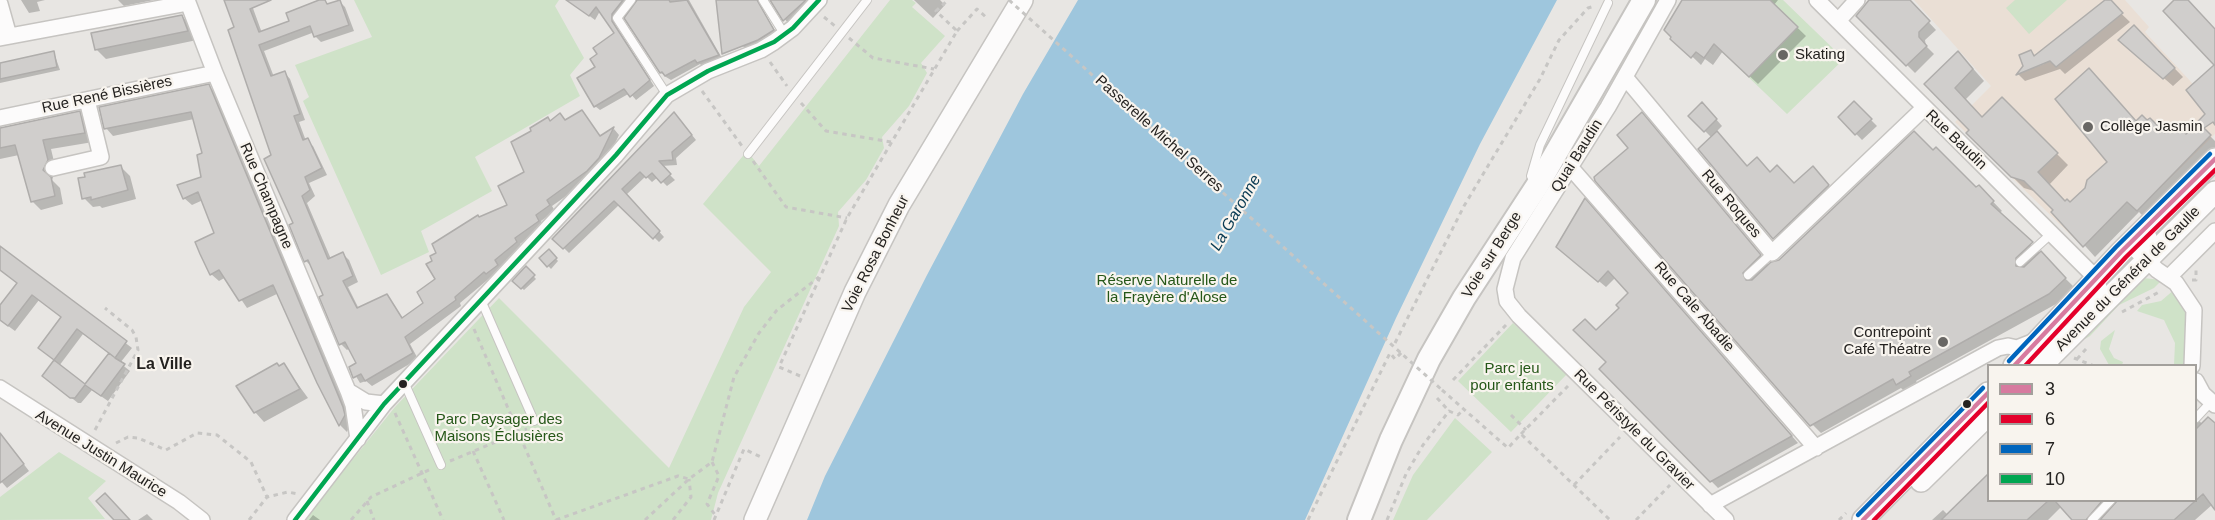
<!DOCTYPE html>
<html>
<head>
<meta charset="utf-8">
<style>
	body { margin:0 }
	#map { position:relative; width:2215px; height:520px; overflow:hidden; background:#e8e6e3; font-family:Arial,sans-serif }
	canvas { display:block }
	.legend { position:absolute; left:1987px; top:364px; width:210px; height:138px; box-sizing:border-box; background:#f8f4ee; border:2px solid #a3a09c; margin:0; padding:8px 10px; list-style:none; font-size:18px; color:#242220 }
	.legend li { display:flex; align-items:center; gap:12px; height:30px }
	.legend b { width:30px; border:2px solid #a3a09c }
</style>
</head>
<body>
<div id="map">
<canvas width="2215" height="520"></canvas>
<ul class="legend">
<li><b style="height:8px;background:#d77a9f"></b>3</li>
<li><b style="height:8px;background:#e4002b"></b>6</li>
<li><b style="height:8px;background:#0065bd"></b>7</li>
<li><b style="height:8px;background:#00a651"></b>10</li>
</ul>
</div>
<script>
const ctx = document.querySelector('canvas').getContext('2d');
ctx.lineJoin = 'round';
function fill(path, color) { ctx.fillStyle = color; ctx.fill(path, 'evenodd'); }
const shape = rows => new Path2D(rows.map(r => 'M' + r).join(''));
function trace(path, color, width, dash) { ctx.strokeStyle = color; ctx.lineWidth = width; ctx.lineCap = dash ? 'butt' : 'round'; ctx.setLineDash(dash || []); ctx.stroke(path); }
function label(font, color, halo, rows, align = 'center') {
  ctx.font = font + ' Arial,sans-serif'; ctx.lineWidth = 4.5; ctx.setLineDash([]); ctx.textBaseline = 'middle'; ctx.strokeStyle = halo; ctx.fillStyle = color; for (const [text, x, y, turn = 0] of rows) {
    ctx.save(); ctx.translate(x, y); ctx.rotate((+turn || 0) * Math.PI / 180); ctx.textAlign = isNaN(turn) ? turn : align; if (halo) ctx.strokeText(text, 0, 0); ctx.fillText(text, 0, 0); ctx.restore();
  }
}
const education = shape([
	[1914,0,2125,0,2149,27,2145,32,2215,108,2215,134,2137,211,2126,202,2083,247,1955,122,1991,86]
]);
const green = shape([
	[354,0,559,0,555,6,584,58,570,75,580,96,475,157,492,191,421,231,429,252,381,275,303,101,309,97,295,65,372,37],
	[890,0,912,0,916,3,912,7,945,36,921,63,927,73,909,106,882,137,884,148,866,180,838,212,839,226,718,493,711,520,304,520,395,407,499,298,669,468,744,307,771,272,703,204,747,151,759,166],
	[1767,0,1783,0,1844,59,1787,114,1719,49],
	[2015,0,2067,0,2029,34,2006,8],
	[2143,278,2162,280,2154,288,2119,305,2090,336,2085,339,2081,337],
	[2175,289,2187,308,2186,365,2174,365,2175,343,2164,320,2137,311,2142,305,2161,301],
	[1513,323,1567,374,1511,432,1458,381],
	[2115,330,2109,349,2114,358,2123,362,2122,365,2109,365,2100,349,2101,341],
	[1455,418,1492,452,1427,520,1393,520,1413,475],
	[59,452,106,481,88,498,105,519,0,520,0,497]
]);
const water = shape([
	[1078,0,1557,0,1480,144,1396,318,1305,520,807,520,825,476,927,275,1023,94]
]);
const shadow = shape([
	[21,0,45,0,37,2,40,11,29,13],
	[118,0,154,0,124,6],
	[224,0,250,0,262,33,291,22,324,0,329,5,339,1,345,7,354,31,321,42,312,33,264,51,274,77,285,73,290,79,305,120,299,122,306,141,313,146,327,175,309,183,315,196,307,203,331,259,343,254,349,260,358,282,348,287,359,309,387,296,403,319,425,303,437,280,434,262,438,253,480,219,509,206,551,122,560,115,566,121,582,112,601,137,614,129,619,135,605,164,593,177,552,206,555,211,541,221,544,227,520,244,522,249,500,267,503,272,493,279,491,277,460,303,461,306,410,344,418,359,372,386,366,381,360,383,351,368,358,364,350,348,347,350,341,344,321,298,325,296,312,267,306,261,236,28],
	[578,0,633,0,615,24,654,86,636,100,630,93,600,110,595,106,599,54,616,34,600,11,595,20,575,5],
	[638,0,689,0,723,60,703,67,700,64,671,80,666,77,661,72],
	[716,0,756,0,778,35,746,51],
	[770,0,817,0,791,27],
	[914,0,940,0,945,5,933,18],
	[1684,0,1778,0,1774,5,1806,36,1758,84,1723,51,1713,65,1705,59,1701,65,1665,30],
	[1872,0,1908,0,1936,30,1925,40,1926,46,1934,54,1915,73,1858,16],
	[2107,0,2130,22,2065,74,2060,69,2025,81,2017,73,2025,66,2031,52,2036,56],
	[2042,62,2044,64,2028,70,2028,67],
	[182,16,191,26,197,40,106,59,97,50],
	[2134,27,2183,77,2173,86,2120,40],
	[54,53,60,70,0,83,0,65],
	[1969,64,1984,81,1965,100,1983,119,2002,99,2068,165,2049,185,2065,203,2070,204,2109,162,2136,122,2165,135,2187,136,2198,124,2215,141,2215,154,2149,222,2139,212,2095,257,2037,192,2024,188,1968,133,1971,130,1926,84],
	[209,86,216,93,350,415,351,423,347,432,340,425,318,383,279,293,247,308,226,277,219,281,211,274,216,234,203,200,192,205,184,198,202,178,204,154,194,119,113,136,106,128],
	[1854,103,1877,126,1862,140,1840,117],
	[1708,110,1722,126,1716,132,1747,168,1770,174,1795,185,1819,174,1834,192,1780,243,1712,138,1690,116],
	[79,113,88,122,93,142,51,149,56,170,52,180,60,188,63,204,41,210,32,201,19,155,0,159,0,129],
	[679,119,696,140,676,158,677,165,661,166,675,180,667,186,658,177,652,182,646,176,626,195,664,237,659,242,620,204,569,253,555,239],
	[1650,123,1769,266,1979,187,2002,211,1999,213,2074,287,2058,303,1916,381,1919,385,1906,393,1901,388,1821,433,1812,424,1630,148],
	[121,167,130,176,136,199,102,208,100,206,93,207,84,198],
	[1591,207,1798,443,1718,488,1601,369,1608,362,1596,332,1621,308,1630,293,1616,277,1606,287,1565,253],
	[0,247,132,348,120,363,130,371,108,401,92,390,81,403,78,403,44,376,55,361,40,348,63,318,39,300,15,331,0,320,0,308,18,284,0,270],
	[83,334,110,354,86,386,59,366],
	[549,251,558,261,551,269,541,258],
	[526,268,536,279,524,290,514,281],
	[283,364,308,398,264,422,255,412,279,367],
	[2196,417,2203,425,2215,426,2215,505,2213,504,2195,520,2074,520,2062,506,2048,520,1932,520,1943,510,1948,515,1988,500,2196,500],
	[0,433,29,471,7,488,0,480],
	[147,514,153,520,138,520],
	[313,515,320,520,309,520]
]);
const building = shape([
	[224,0,271,0,250,9,259,32,289,21,286,13,319,0,325,0,327,4,340,0,349,25,314,37,310,26,259,45,271,76,285,71,300,114,294,116,303,140,308,138,322,168,305,177,310,190,302,196,328,259,343,252,353,276,343,281,357,308,387,294,402,318,423,303,417,292,435,279,426,264,432,261,430,256,436,253,432,244,478,215,479,217,507,205,498,186,524,172,511,142,531,131,530,128,548,117,550,121,560,113,565,120,582,110,600,136,614,127,599,158,587,171,547,200,550,205,536,215,539,221,515,238,517,242,495,260,498,265,486,274,484,272,455,297,456,300,405,337,413,353,365,381,361,374,353,378,349,367,356,363,345,342,339,345,319,297,323,295,308,260,304,262,289,225,293,223,264,159,271,155,228,30,234,27,224,0],
	[566,0,623,0,612,14,612,21,650,80,630,97,624,89,594,107,577,78,595,67,590,59,597,54,593,48,614,33,596,7,589,16,566,0],
	[637,0,669,0,670,2,687,0,719,55,697,63,695,60,665,76,662,72,660,73,624,18,637,0],
	[716,0,757,0,774,30,758,40,722,54,716,0],
	[770,0,806,0,783,21,770,0],
	[1682,0,1770,0,1798,27,1749,77,1714,44,1704,58,1696,52,1691,58,1670,39,1671,37,1664,30,1682,0],
	[1869,0,1910,0,1930,21,1919,32,1919,37,1927,46,1906,66,1856,16,1869,0],
	[2105,0,2111,0,2123,13,2056,67,2050,61,2016,75,2023,66,2019,55,2031,50,2034,56,2105,0],
	[2174,0,2188,0,2215,29,2215,125,2213,122,2204,128,2211,135,2137,211,2127,202,2083,247,2051,212,2053,210,2024,181,2011,177,1966,133,1969,130,1924,84,1958,51,1973,69,1955,88,1982,117,2002,97,2058,153,2038,172,2065,201,2067,199,2070,202,2085,188,2087,180,2107,162,2055,99,2089,68,2136,121,2142,115,2147,120,2150,118,2165,133,2174,123,2186,134,2205,114,2186,90,2214,65,2163,11,2174,0],
	[182,15,188,31,95,50,91,33,182,15],
	[2134,25,2175,68,2163,79,2118,40,2134,25],
	[54,51,57,67,0,79,0,63,54,51],
	[209,84,343,407,345,415,339,426,317,383,273,285,239,301,219,270,210,275,200,254,195,242,214,233,198,192,183,199,177,185,201,177,197,155,202,153,191,112,104,129,99,107,209,84],
	[1854,101,1872,119,1855,135,1838,117,1854,101],
	[1702,102,1717,119,1704,132,1688,116,1702,102],
	[80,111,85,133,43,140,48,160,43,170,51,177,55,196,31,202,15,145,0,148,0,128,80,111],
	[674,112,692,135,672,152,673,160,659,161,671,174,661,183,652,173,646,178,640,172,622,189,660,231,653,239,614,201,563,249,552,239,674,112],
	[1642,112,1761,255,1743,273,1746,280,1752,280,1771,262,1779,260,1914,131,1933,150,1936,147,1976,187,1979,185,1994,201,1991,204,2033,242,2016,258,2016,266,2024,267,2041,251,2066,278,2049,294,1909,372,1911,376,1896,385,1893,379,1810,426,1595,181,1594,177,1628,148,1617,135,1642,112],
	[1717,131,1747,166,1757,157,1770,172,1777,165,1794,183,1813,166,1829,185,1773,239,1698,149,1717,131],
	[121,165,128,190,91,200,91,197,82,199,78,178,85,177,84,173,121,165],
	[1585,198,1792,436,1710,482,1599,369,1606,362,1573,330,1585,319,1596,330,1619,308,1616,305,1628,293,1608,271,1598,282,1556,247,1585,198],
	[0,246,127,341,115,358,125,364,101,396,85,385,75,398,70,398,42,376,54,360,85,384,109,353,114,357,77,329,54,360,38,348,61,317,32,295,8,326,0,320,0,305,17,283,0,270,0,246],
	[549,249,557,258,547,267,539,258,549,249],
	[526,266,535,275,521,289,512,281,526,266],
	[277,363,279,366,284,363,300,389,254,413,236,386,277,363],
	[2208,417,2215,423,2215,510,2203,494,2174,520,2100,520,2117,501,2196,501,2196,429,2208,417],
	[0,433,24,464,0,483,0,433],
	[1989,473,1989,501,2048,501,2027,520,1941,520,1989,473],
	[105,493,130,520,114,520,96,501,105,493],
	[2055,501,2102,501,2086,520,2072,520,2055,501]
]);
const path = shape([
	[824,17,835,26],
	[957,31,977,9,988,19],
	[849,38,873,58,934,69],
	[770,62,787,86],
	[702,91,742,146],
	[801,103,826,131,891,142],
	[753,161,786,207,847,218],
	[2192,280,2196,280,2196,270],
	[2122,312,2161,291],
	[474,329,556,520],
	[1395,343,1464,206,1540,79,1559,40,1588,8,1595,6],
	[2074,358,2094,366],
	[2077,359,2086,349],
	[800,376,779,367,847,218,957,31,936,11,948,0],
	[1453,380,1506,325],
	[1442,390,1508,448,1521,434,1610,520],
	[1437,398,1449,411],
	[395,413,443,520],
	[1511,415,1526,430],
	[95,430,138,350,136,337,132,330,105,308],
	[1521,434,1568,386],
	[116,443,128,437,138,438,166,450,197,433,217,435,251,462,267,497,288,492,298,494],
	[473,451,504,520],
	[450,461,527,429],
	[712,462,719,476,707,504,716,516],
	[1574,485,1620,437],
	[367,501,374,520],
	[249,520,267,497],
	[351,520,371,497,433,468],
	[556,520,678,476,689,479,712,462,734,377,759,333,777,310,819,277],
	[645,520,689,479],
	[673,520,691,497,689,479],
	[714,520,744,449,763,458],
	[1308,520,1390,353,1395,359,1402,352],
	[1387,520,1406,474,1423,445,1449,411,1458,415,1464,409],
	[1636,520,1670,485],
	[1839,520,1846,513]
]);
const lane = shape([
	[631,0,617,18,667,95],
	[763,0,785,35],
	[748,154,867,0],
	[1534,181,1531,176,1540,145,1608,3],
	[2020,262,2052,233],
	[1748,275,1772,253],
	[481,300,534,421],
	[404,382,441,465],
	[2196,418,2211,402],
	[2092,520,2111,500]
]);
const street = shape([
	[187,0,215,73,348,391,353,405,358,439],
	[1668,0,1608,107,1513,258,1505,289,1507,301,1519,316,1726,520],
	[1817,0,2096,278,2100,291,2076,319],
	[0,4,9,36],
	[1838,21,1857,0],
	[0,38,188,3],
	[1625,77,1772,253,1924,108],
	[0,118,215,73],
	[53,168,101,157,87,100],
	[1571,168,1816,448],
	[2149,237,2136,250,2157,270,2176,283,2194,310,2192,366],
	[2170,276,2215,231],
	[2196,381,2203,394,2215,405],
	[0,388,179,502,202,520],
	[348,391,366,402,384,404],
	[1710,505,1985,355,1998,348,2008,346,2017,348,2035,341],
	[295,520,384,404,616,155,667,95,708,71,761,50,774,42,793,28,819,0]
]);
const secondary = shape([
	[2014,366,2121,252,2215,159],
	[2041,366,2215,192],
	[1921,481,1988,415],
	[755,520,855,292,899,205,1022,0],
	[1863,520,1988,393]
]);
const primary = shape([
	[1359,520,1391,440,1429,359,1464,298,1537,186,1644,0]
]);
const pathBridge = shape([
	[1009,0,1442,390]
]);
const bus1 = shape([
	[2014,366,2121,252,2215,159],
	[1863,520,1988,393]
]);
const bus2 = shape([
	[2025,366,2126,257,2215,170],
	[1874,520,1988,403]
]);
const bus3 = shape([
	[2009,361,2116,247,2210,154],
	[1858,515,1983,388]
]);
const bus4 = shape([
	[295,520,384,404,616,155,667,95,708,71,774,42,793,28,819,0]
]);
const markers = [
	[1783,55,6,"#696764"],
	[2088,127,6,"#696764"],
	[1943,342,6,"#696764"],
	[403,384,5,"#242220"],
	[1967,404,5,"#242220"]
];
const poiNames = [
	["Skating",1795,55],
	["Collège Jasmin",2100,127],
	["Contrepoint",1931,333,"right"],
	["Café Théatre",1931,350,"right"]
];
const streetNames = [
	["Rue René Bissières",107,95,-12],
	["Passerelle Michel Serres",1159,134,42],
	["Rue Baudin",1956,140,44],
	["Quai Baudin",1577,156,-58],
	["Rue Champagne",266,196,67],
	["Rue Roques",1731,204,50],
	["Voie Rosa Bonheur",876,254,-63],
	["Voie sur Berge",1492,255,-58],
	["Avenue du Général de Gaulle",2128,279,-45],
	["Rue Cale Abadie",1694,307,49],
	["Rue Péristyle du Gravier",1634,430,45],
	["Avenue Justin Maurice",101,454,32]
];
const parkNames = [
	["Réserve Naturelle de",1167,281],
	["la Frayère d'Alose",1167,298],
	["Parc jeu",1512,369],
	["pour enfants",1512,386],
	["Parc Paysager des",499,420],
	["Maisons Éclusières",499,437]
];
const waterNames = [
	["La Garonne",1236,213,-60]
];
const neighbourhoodNames = [
	["La Ville",164,365]
];
fill(education, '#eadfd5');
fill(green, '#cfe2c8');
fill(water, '#9ec6dd');
fill(shadow, '#0003');
fill(building, '#d0cecc');
trace(building, '#afadab', 1.5);
trace(lane, '#c6c4c1', 10);
trace(street, '#c6c4c1', 18);
trace(secondary, '#c6c4c1', 24);
trace(primary, '#c6c4c1', 26);
trace(path, '#c7c6c4', 3, [4.5, 4.5]);
trace(lane, '#fcfbfb', 8);
trace(street, '#fcfbfb', 15);
trace(secondary, '#fcfbfb', 21);
trace(primary, '#fcfbfb', 22);
trace(pathBridge, '#c7c6c4', 3, [4.5, 4.5]);
trace(bus1, '#d77a9f', 4.5);
trace(bus2, '#e4002b', 4.5);
trace(bus3, '#0065bd', 4.5);
trace(bus4, '#00a651', 4.5);
for (const [x, y, r, color] of markers) { const dot = new Path2D(); dot.arc(x, y, r, 0, 2 * Math.PI); ctx.fillStyle = color; ctx.fill(dot); trace(dot, '#f8f4ee', 2); }
label('15px', '#242220', '#f8f4ee', poiNames, 'left');
label('15px', '#242220', '#f8f4ee', streetNames);
label('15px', '#255718', '#f8f4ee', parkNames);
label('italic 16px', '#083a52', '#f8f4ee', waterNames);
label('bold 16px', '#242220', '#f8f4ee', neighbourhoodNames);
</script>
</body>
</html>
